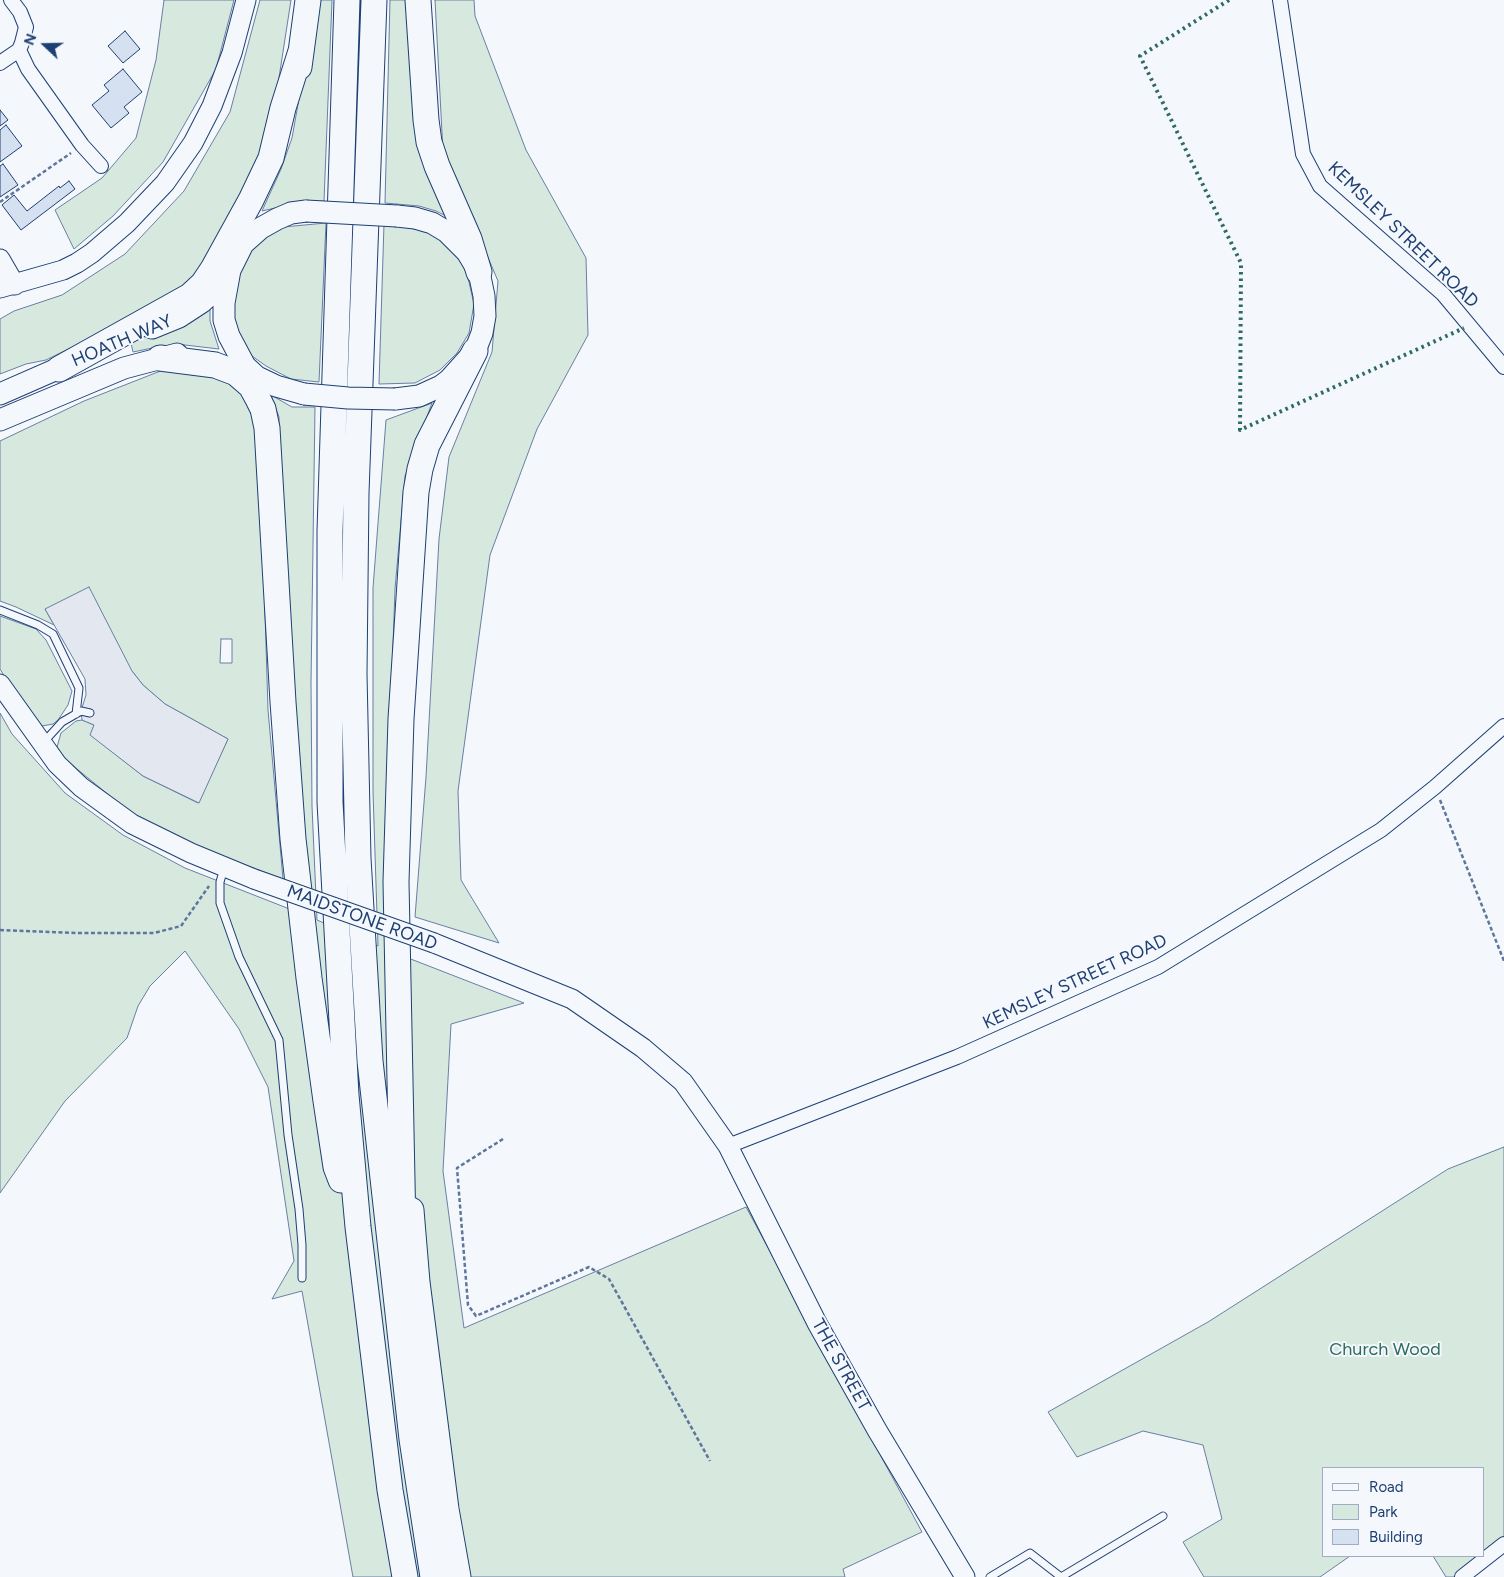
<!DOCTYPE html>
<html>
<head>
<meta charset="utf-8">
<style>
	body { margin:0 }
	#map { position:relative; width:1504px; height:1577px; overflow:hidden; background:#f4f7fb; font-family:Figtree,sans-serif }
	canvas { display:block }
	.legend { position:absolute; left:1322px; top:1467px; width:162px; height:90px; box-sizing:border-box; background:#f4f7fb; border:1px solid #9eadc5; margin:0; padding:6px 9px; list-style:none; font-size:15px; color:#1d3f73 }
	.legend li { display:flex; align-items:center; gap:10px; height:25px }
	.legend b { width:25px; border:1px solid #9eadc5 }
	.north { position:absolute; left:20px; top:20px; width:50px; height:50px; -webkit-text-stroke:4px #f4f7fb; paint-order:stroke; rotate:291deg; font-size:14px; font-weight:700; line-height:20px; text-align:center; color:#1d3f73 }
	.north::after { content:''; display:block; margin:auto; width:18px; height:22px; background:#1d3f73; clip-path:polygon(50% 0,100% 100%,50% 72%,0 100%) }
</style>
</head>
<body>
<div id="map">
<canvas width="1504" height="1577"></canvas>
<ul class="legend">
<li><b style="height:6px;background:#f4f7fb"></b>Road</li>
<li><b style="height:14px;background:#d7e8df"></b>Park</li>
<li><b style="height:14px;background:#d5e0f0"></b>Building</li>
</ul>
<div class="north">N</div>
</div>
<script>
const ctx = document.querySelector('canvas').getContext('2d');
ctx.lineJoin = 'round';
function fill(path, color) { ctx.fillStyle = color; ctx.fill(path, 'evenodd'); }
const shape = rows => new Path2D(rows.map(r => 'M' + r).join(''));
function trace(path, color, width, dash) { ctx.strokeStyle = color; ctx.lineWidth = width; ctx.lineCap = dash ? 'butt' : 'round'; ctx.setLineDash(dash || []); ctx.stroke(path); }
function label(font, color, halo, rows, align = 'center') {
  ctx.font = font + ' Figtree,sans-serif'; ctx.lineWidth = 4; ctx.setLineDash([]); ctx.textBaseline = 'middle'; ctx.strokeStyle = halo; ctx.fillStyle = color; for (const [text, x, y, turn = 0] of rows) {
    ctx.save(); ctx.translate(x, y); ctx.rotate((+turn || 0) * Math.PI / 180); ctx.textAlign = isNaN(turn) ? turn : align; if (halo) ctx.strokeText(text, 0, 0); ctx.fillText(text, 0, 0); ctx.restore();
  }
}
const green = shape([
	[164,0,234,0,216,69,163,162,113,216,74,249,55,210,102,178,136,138,156,60,164,0],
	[260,0,291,0,270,136,192,288,46,360,26,364,0,374,0,319,14,311,62,295,125,254,184,191,230,112,260,0],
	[312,0,332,0,324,201,297,203,262,211,281,169,292,138,300,93,312,0],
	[390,0,411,0,452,219,436,211,419,206,385,203,390,0],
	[435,0,474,0,475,16,526,150,586,258,588,335,537,429,490,555,458,791,461,880,499,943,415,917,426,777,439,539,449,457,492,352,498,281,443,152,435,0],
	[326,223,319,382,291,379,266,366,252,356,241,342,234,321,231,300,244,255,263,239,283,227,326,223],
	[384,224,396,225,428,232,449,246,466,269,474,304,469,333,457,353,440,370,415,383,379,384,384,224],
	[210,301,210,321,219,349,185,345,162,346,133,352,131,343,178,322,210,301],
	[163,370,235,380,259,417,268,710,283,879,208,851,138,819,66,760,57,747,61,733,76,721,82,720,94,725,91,735,143,776,198,803,228,739,165,704,143,685,132,671,45,609,54,625,16,607,0,601,0,441,84,401,163,370],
	[221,639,232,639,232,663,220,663,221,639],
	[271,395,292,407,315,407,311,683,312,806,317,920,378,946,373,792,373,588,386,420,432,403,405,476,395,589,386,844,385,949,524,1003,451,1024,443,1171,464,1328,746,1207,922,1532,843,1569,845,1577,353,1577,302,1291,272,1299,294,1261,268,1087,239,1029,185,951,150,986,138,1006,127,1038,65,1101,0,1193,0,713,12,734,65,793,123,835,185,868,310,917,305,863,279,459,279,417,271,395],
	[0,616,36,629,46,640,72,691,68,705,58,720,53,724,42,726,38,725,30,719,0,669,0,616],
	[1504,1147,1504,1537,1483,1554,1483,1468,1323,1468,1323,1556,1350,1556,1320,1577,1204,1577,1183,1542,1222,1519,1203,1445,1143,1431,1077,1457,1048,1412,1208,1322,1448,1169,1504,1147],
	[1433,1556,1480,1556,1454,1577,1446,1577,1433,1556]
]);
const parking = shape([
	[89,587,132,671,143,685,165,704,228,739,199,803,143,776,90,735,94,725,82,720,81,711,86,695,85,679,45,609,89,587]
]);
const building = shape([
	[125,31,140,49,123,63,108,46,125,31],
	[123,69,142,92,124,107,129,113,111,128,92,105,109,91,104,85,123,69],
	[0,110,8,120,0,126,0,110],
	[6,125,22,146,0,162,0,130,6,125],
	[3,164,18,185,0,197,0,166,3,164],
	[69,181,75,189,21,230,2,205,14,195,27,211,59,186,60,188,69,181]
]);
const path = shape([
	[0,202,71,153],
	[1440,800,1504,961],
	[0,930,76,933,154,933,181,926,209,886],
	[503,1139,457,1168,468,1305,476,1316,589,1267,609,1279,710,1461]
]);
const lane = shape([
	[0,610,38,625,53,634,79,688,76,714],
	[43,743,62,722,81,711,90,713],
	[224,868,220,882,220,903,239,957,279,1040,288,1135,299,1209,302,1245,302,1278],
	[990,1577,1030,1553,1061,1577,1163,1516]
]);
const street = shape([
	[11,0,20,12,26,27,22,43,19,50,28,69,82,145,101,166],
	[1280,0,1303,154,1320,186,1443,294,1504,367],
	[0,63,19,50],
	[728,1146,957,1057,1158,967,1381,830,1435,787,1504,726],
	[1462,1577,1504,1544]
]);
const secondary = shape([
	[0,259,15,285],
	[0,288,63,270,77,263,92,253,127,223,165,183,193,143,212,106,232,53,246,0],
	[0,684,57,764,81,787,132,824,191,853,254,879],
	[434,943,572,999,643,1048,683,1082,728,1146,817,1323,877,1430,965,1577]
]);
const primary = shape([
	[152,328,179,317,202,302,213,292,229,272],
	[0,394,73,362],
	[304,394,276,386,257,377,245,366,229,336,224,320,224,303,230,270,243,244,261,228,277,219,291,213,306,211],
	[395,399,419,396,441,386,449,380,475,351,482,333,485,316,484,296,479,272,467,252,447,232,432,223,415,218,397,216],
	[0,420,124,368,177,354]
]);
const highway = shape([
	[347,0,330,531,330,802,346,1095,358,1227,390,1490,405,1577],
	[374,0,356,493,354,674,358,858,370,1061,412,1439,433,1577],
	[418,0,426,120,429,142,437,166,469,239,479,272],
	[299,67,308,0],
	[160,358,215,365,236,373,251,386,257,397,263,409,267,428,283,702,293,839,309,978,326,1101,336,1167,341,1180],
	[59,369,190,296,203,284,213,269,251,200,271,158,283,108,301,51],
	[411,1210,417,1282,446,1509,458,1577],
	[403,1230,396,882,401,719,416,492,420,469,427,445,475,351]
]);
const secondaryBridge = shape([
	[254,879,434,943]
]);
const primaryBridge = shape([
	[306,211,397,216],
	[304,394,348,398,395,399]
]);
const hedge = shape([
	[1229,0,1140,56,1241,263,1240,430,1464,328]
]);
const streetNames = [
	["KEMSLEY STREET ROAD",1403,235,44],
	["HOATH WAY",122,341,-23],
	["MAIDSTONE ROAD",362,918,20],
	["KEMSLEY STREET ROAD",1075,982,-25],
	["THE STREET",841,1365,61]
];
const parkNames = [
	["Church Wood",1385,1350]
];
fill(green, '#d7e8df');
trace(green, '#687fa3', 1);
fill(parking, '#e3e8f0');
trace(parking, '#687fa3', 1);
fill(building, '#d5e0f0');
trace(building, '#1d3f73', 1);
trace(lane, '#1d3f73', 9);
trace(street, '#1d3f73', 16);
trace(secondary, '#1d3f73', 21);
trace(primary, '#1d3f73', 23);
trace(highway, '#1d3f73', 27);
trace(path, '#5e769c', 2.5, [4, 2.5]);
trace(lane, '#f4f7fb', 7);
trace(street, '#f4f7fb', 14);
trace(secondary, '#f4f7fb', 19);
trace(primary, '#f4f7fb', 21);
trace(highway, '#f4f7fb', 25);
trace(secondaryBridge, '#1d3f73', 21, []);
trace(primaryBridge, '#1d3f73', 23, []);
trace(secondaryBridge, '#f4f7fb', 19);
trace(primaryBridge, '#f4f7fb', 21);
trace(hedge, '#2c6c60', 4, [2.5, 4]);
label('18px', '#1d3f73', '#f4f7fb', streetNames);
label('18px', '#2c6c60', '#f4f7fb', parkNames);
</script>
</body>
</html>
